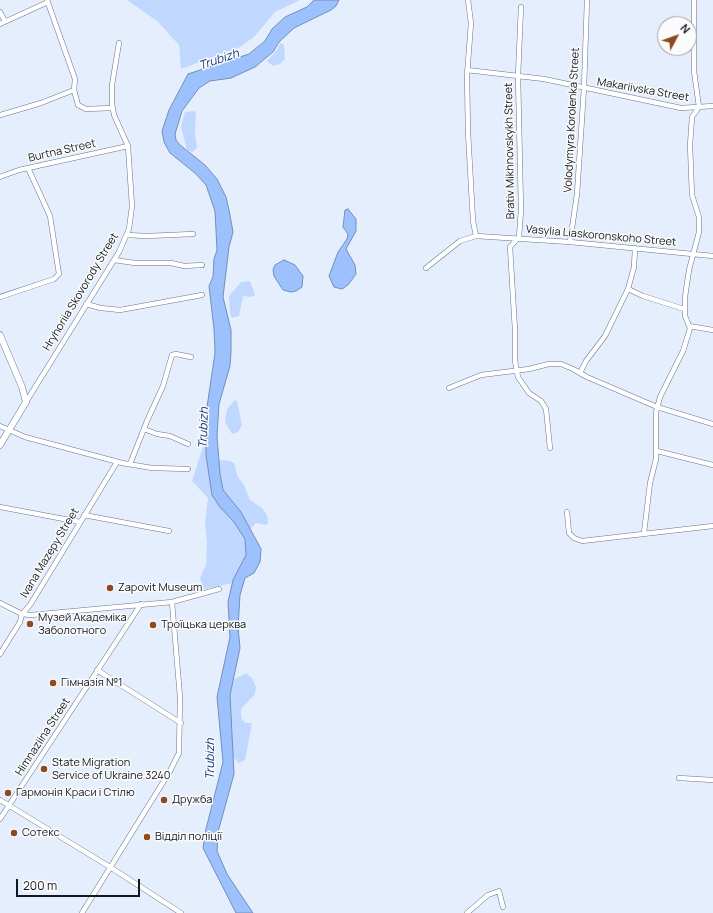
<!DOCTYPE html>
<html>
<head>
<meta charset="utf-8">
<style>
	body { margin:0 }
	#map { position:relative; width:713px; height:913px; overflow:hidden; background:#e5eefd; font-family:Manrope,sans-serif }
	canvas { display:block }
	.north { position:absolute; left:657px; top:16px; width:40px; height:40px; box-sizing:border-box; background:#fbfbfb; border:1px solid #9ea0a3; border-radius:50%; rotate:49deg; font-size:11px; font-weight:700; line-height:16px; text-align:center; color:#121820 }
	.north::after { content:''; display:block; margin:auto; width:14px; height:18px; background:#8e4a1e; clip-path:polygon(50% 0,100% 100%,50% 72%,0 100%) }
	.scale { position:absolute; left:16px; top:879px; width:124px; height:18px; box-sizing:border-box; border:2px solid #121820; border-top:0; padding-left:5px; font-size:12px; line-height:14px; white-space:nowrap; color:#121820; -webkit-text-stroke:3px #fbfbfb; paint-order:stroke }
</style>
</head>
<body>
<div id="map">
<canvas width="713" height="913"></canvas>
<div class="north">N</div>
<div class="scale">200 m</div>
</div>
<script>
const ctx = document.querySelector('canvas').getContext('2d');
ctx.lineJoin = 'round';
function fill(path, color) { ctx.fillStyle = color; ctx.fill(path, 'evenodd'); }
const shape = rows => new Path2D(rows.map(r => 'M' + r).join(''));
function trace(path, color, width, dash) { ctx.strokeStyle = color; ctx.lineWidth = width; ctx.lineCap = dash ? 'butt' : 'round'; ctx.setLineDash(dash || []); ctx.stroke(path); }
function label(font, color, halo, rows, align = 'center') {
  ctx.font = font + ' Manrope,sans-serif'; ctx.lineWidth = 3; ctx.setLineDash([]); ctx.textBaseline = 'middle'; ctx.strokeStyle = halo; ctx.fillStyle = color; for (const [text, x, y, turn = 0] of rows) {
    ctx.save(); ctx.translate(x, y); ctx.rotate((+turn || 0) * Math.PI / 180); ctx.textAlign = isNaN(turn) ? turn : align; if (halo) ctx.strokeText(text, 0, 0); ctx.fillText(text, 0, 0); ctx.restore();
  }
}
const green = shape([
	[127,0,300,0,275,12,254,37,240,47,181,69,179,45,157,21],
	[280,43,284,45,285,59,280,64,273,66,267,61,277,50],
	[192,111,196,112,195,133,197,148,192,152,187,150,181,127,185,112],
	[250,281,255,295,252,297,243,296,239,316,232,318,230,314,229,296,241,282],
	[235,400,237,401,242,425,238,432,232,434,225,422,227,409],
	[206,438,219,460,230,461,234,463,238,477,244,485,250,500,262,508,267,515,268,521,267,525,256,523,250,529,245,539,246,555,232,583,204,589,200,578,206,565,207,544,205,523,208,498,192,481],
	[246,673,252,678,256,687,255,694,241,709,241,718,245,723,252,723,245,760,239,763,232,756,230,695,233,680]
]);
const water = shape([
	[314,0,339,0,336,6,331,10,294,28,279,42,273,52,255,67,231,78,210,81,199,88,182,111,175,134,176,140,180,145,205,165,217,179,226,197,229,210,233,232,229,247,223,297,231,330,231,352,230,366,219,404,217,436,220,474,223,490,241,512,261,549,260,562,254,573,245,578,240,595,238,627,240,648,230,695,234,774,218,832,217,851,227,874,253,913,236,913,203,848,206,829,223,762,217,697,230,637,228,602,233,580,246,555,245,539,234,522,220,507,212,495,206,455,207,407,215,353,214,329,209,286,213,277,214,259,217,250,215,211,206,185,195,173,170,153,164,142,162,131,169,110,188,74,249,54,265,41,272,29,285,17,307,7,314,0],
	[348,209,356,219,356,231,346,249,355,265,356,274,348,285,342,289,334,287,329,276,338,252,347,239,348,234,343,227,345,210,348,209],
	[284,260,295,265,303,276,302,287,296,291,291,292,283,290,274,276,273,270,275,265,284,260]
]);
const street = shape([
	[47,0,75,79,74,90,78,105,86,109,112,108],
	[468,0,471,23,467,76,468,132,473,221,476,236],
	[521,7,518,76,521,210,519,237,510,247,515,330,515,361,518,377,529,393,541,401,546,409,550,448],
	[0,12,5,21],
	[0,24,48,2],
	[467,70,544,79,681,108,713,106],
	[0,115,41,103,74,90],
	[0,177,19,170,128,146],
	[127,235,147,236,193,234],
	[570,242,577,194,584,88,587,0],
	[114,260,135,263,171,263,184,266,202,265],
	[426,268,460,241,476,236,570,242,713,256],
	[628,289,643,296,684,309],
	[0,297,54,279,59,274,50,216,28,168],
	[86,304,101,308,120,310,202,295],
	[689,326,713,330],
	[580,373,586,361,605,336,628,289,634,267,635,248],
	[449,388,481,375,529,369,549,364,561,364,573,369,587,377,657,407,713,424],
	[26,402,119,252,129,229,132,206,128,146,114,115,112,103,112,85,119,43],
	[0,426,25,437,122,463,152,468,188,469],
	[144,429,157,434,170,436,188,444],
	[657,451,713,465],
	[130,464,147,421,163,386,172,355,176,354,191,357],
	[0,507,80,522],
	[567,512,569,533,574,538,582,541,713,526],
	[84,515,169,531],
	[644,533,650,483,656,459,656,412,660,397,683,351,688,335,690,328,685,316,685,297,689,270,699,232,699,217,692,195,690,145,692,117,699,107,694,71,694,0],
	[0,603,22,614,31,615,172,602,219,589],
	[0,654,20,622,22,614,30,605,117,462],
	[97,670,181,723],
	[679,778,713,780],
	[0,800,110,867,181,913],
	[0,819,141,604],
	[82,913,170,771,179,753,180,697,172,602],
	[467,913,488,895,499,891,503,907]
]);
const secondary = shape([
	[0,335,22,387,26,402,0,445]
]);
const markers = [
	[110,588,4,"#8e4a1e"],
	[30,624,4,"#8e4a1e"],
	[153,625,4,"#8e4a1e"],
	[53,683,4,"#8e4a1e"],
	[44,769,4,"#8e4a1e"],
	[8,793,4,"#8e4a1e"],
	[164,800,4,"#8e4a1e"],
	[14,833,4,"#8e4a1e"],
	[147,837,4,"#8e4a1e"]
];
const streetNames = [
	["Makariivska Street",643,90,10],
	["Volodymyra Korolenka Street",572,120,-87],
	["Burtna Street",62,151,-13],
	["Brativ Mikhnovskykh Street",510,151,-91],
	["Vasylia Liaskoronskoho Street",601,236,5],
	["Hryhoriia Skovorody Street",81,292,-59],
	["Ivana Mazepy Street",50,553,-59],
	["Himnaziina Street",43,737,-57]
];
const poiNames = [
	["Zapovit Museum",118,588],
	["Музей Академіка",38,618],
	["Заболотного",38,631],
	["Троїцька церква",161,625],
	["Гімназія №1",61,683],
	["State Migration",52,763],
	["Service of Ukraine 3240",52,776],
	["Гармонія Краси і Стілю",16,793],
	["Дружба",172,800],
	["Сотекс",22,833],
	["Відділ поліції",155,837]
];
const waterNames = [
	["Trubizh",219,60,-19],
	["Trubizh",204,428,-88],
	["Trubizh",211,759,-90]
];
fill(green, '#c0d8ff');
fill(water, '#9dc1fc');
trace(water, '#738eba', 1);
trace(street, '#68758b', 5.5);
trace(secondary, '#68758b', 7);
trace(street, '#fff', 4.5);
trace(secondary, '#fff', 6);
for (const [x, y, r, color] of markers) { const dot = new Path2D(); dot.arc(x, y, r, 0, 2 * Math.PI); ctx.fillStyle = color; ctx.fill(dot); trace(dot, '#fbfbfb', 1.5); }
label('11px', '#121820', '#fbfbfb', streetNames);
label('11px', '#121820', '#fbfbfb', poiNames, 'left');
label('italic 12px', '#0f377a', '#fbfbfb', waterNames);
</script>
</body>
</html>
